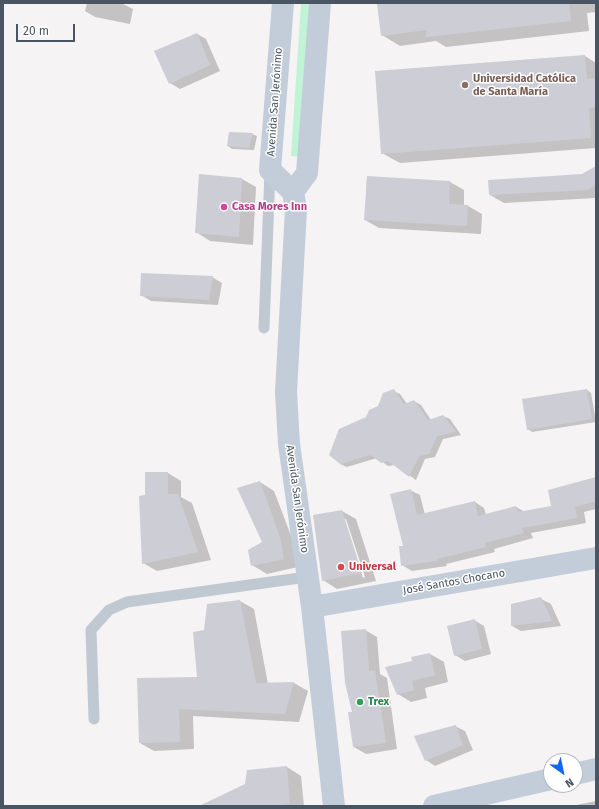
<!DOCTYPE html>
<html>
<head>
<meta charset="utf-8">
<style>
	body { margin:0 }
	#map { position:relative; width:599px; height:809px; overflow:hidden; background:#f5f3f3; font-family:"Fira Sans",sans-serif }
	canvas { display:block }
	.frame { position:absolute; inset:0; border:4px solid #495562; pointer-events:none }
	.north { position:absolute; left:543px; top:753px; width:40px; height:40px; box-sizing:border-box; background:#fff; border:1px solid #b6bbc0; border-radius:50%; rotate:147deg; font-size:11px; font-weight:700; line-height:16px; text-align:center; color:#495562 }
	.north::after { content:''; display:block; margin:auto; width:14px; height:18px; background:#1267f0; clip-path:polygon(50% 0,100% 100%,50% 72%,0 100%) }
	.scale { position:absolute; left:16px; top:24px; width:59px; height:18px; box-sizing:border-box; border:2px solid #495562; border-top:0; padding-left:5px; font-size:12px; line-height:14px; white-space:nowrap; color:#495562; -webkit-text-stroke:3px #fff; paint-order:stroke }
</style>
</head>
<body>
<div id="map">
<canvas width="599" height="809"></canvas>
<div class="frame"></div>
<div class="north">N</div>
<div class="scale">20 m</div>
</div>
<script>
const ctx = document.querySelector('canvas').getContext('2d');
ctx.lineJoin = 'round';
function fill(path, color) { ctx.fillStyle = color; ctx.fill(path, 'evenodd'); }
const shape = rows => new Path2D(rows.map(r => 'M' + r).join(''));
function trace(path, color, width, dash) { ctx.strokeStyle = color; ctx.lineWidth = width; ctx.lineCap = dash ? 'butt' : 'round'; ctx.setLineDash(dash || []); ctx.stroke(path); }
function label(font, color, halo, rows, align = 'center') {
  ctx.font = font + ' "Fira Sans",sans-serif'; ctx.lineWidth = 3; ctx.setLineDash([]); ctx.textBaseline = 'middle'; ctx.strokeStyle = halo; ctx.fillStyle = color; for (const [text, x, y, turn = 0] of rows) {
    ctx.save(); ctx.translate(x, y); ctx.rotate((+turn || 0) * Math.PI / 180); ctx.textAlign = isNaN(turn) ? turn : align; if (halo) ctx.strokeText(text, 0, 0); ctx.fillText(text, 0, 0); ctx.restore();
  }
}
const green = shape([
	[301,3,312,3,299,157,291,156]
]);
const shadow = shape([
	[87,3,123,4,133,9,130,24,95,17,85,11],
	[398,3,596,3,596,12,587,13,589,31,446,47,436,41,400,46,382,35],
	[197,34,206,39,220,71,180,89,170,83],
	[585,56,596,63,596,148,400,163,382,153],
	[252,134,257,136,254,150,232,149,228,146],
	[596,167,596,198,504,203,490,195,582,175],
	[367,177,450,182,464,190,464,206,468,206,482,214,481,234,379,228,365,220],
	[242,179,256,187,253,245,210,241,196,232],
	[212,277,222,283,218,305,151,301,141,295],
	[587,390,591,393,596,422,532,432,528,429],
	[393,391,400,394,407,404,414,401,421,405,431,420,443,416,450,419,461,435,443,439,435,457,425,459,416,480,394,465,388,466,377,458,347,467,340,464,367,417,379,407],
	[168,473,181,481,181,497,192,503,211,560,157,571,143,563,146,496],
	[596,478,596,509,584,512,586,523,531,533,533,538,494,549,495,552,446,564,447,566,412,571,402,565,410,490,420,495,425,515,475,502,484,508,486,515,516,507,525,512,552,507],
	[260,482,274,491,295,546,298,567,267,574,252,565,264,542],
	[342,511,356,519,376,581,337,589,323,580],
	[344,519,346,519,365,577,363,578],
	[541,599,551,604,561,626,521,631,512,626],
	[240,601,254,609,268,684,294,683,308,691,299,722,193,716,194,749,154,751,140,743,198,678,205,631],
	[474,620,484,626,491,654,465,661,455,655],
	[365,630,377,637,380,674,387,678,397,749,366,754,354,747,353,713],
	[430,654,444,662,448,682,425,688,427,698,411,702,398,694,413,661],
	[455,726,465,731,473,750,435,766,426,760],
	[287,767,301,776,304,806,208,806],
	[596,801,596,806,571,806]
]);
const building = shape([
	[389,3,569,3,571,21,426,37,426,30,381,36,377,4],
	[197,33,210,65,169,84,154,51],
	[585,55,587,79,596,78,596,107,589,108,591,138,381,154,375,71],
	[229,132,253,133,249,148,227,146],
	[596,166,596,185,587,190,489,195,488,180,582,174],
	[199,174,242,178,239,237,195,233],
	[367,176,450,181,449,204,468,205,467,226,364,220],
	[141,273,213,276,209,300,140,296],
	[394,389,404,404,414,400,428,420,443,415,456,432,437,436,429,454,419,456,409,477,388,461,381,463,371,455,340,464,329,455,339,429,366,417,369,410,378,406,383,393],
	[587,389,592,419,527,430,522,399],
	[145,472,168,472,168,494,178,494,198,552,142,564,139,496,145,495],
	[596,477,596,501,575,507,577,518,522,528,524,533,485,543,486,547,437,559,437,561,401,566,399,546,403,546,390,494,411,489,417,515,475,501,478,516,516,506,518,512,551,506,548,490],
	[260,481,280,537,284,559,251,566,248,550,262,542,237,488],
	[342,510,362,573,322,581,313,515],
	[541,597,552,621,511,626,511,604],
	[240,600,256,683,294,682,285,714,179,709,180,742,139,743,137,678,197,677,193,632,204,630,207,604],
	[475,619,482,649,454,656,447,626],
	[366,629,369,671,375,670,386,743,353,747,348,712,352,712,345,683,341,631],
	[430,653,435,675,412,681,414,690,397,695,385,667,412,661,411,657],
	[456,725,463,745,425,761,414,736],
	[287,766,290,804,269,806,199,806,245,784,247,770]
]);
const lane = shape([
	[264,328,270,171],
	[94,719,91,630,109,610,127,602,307,577]
]);
const secondary = shape([
	[283,3,270,170,293,192,296,209,286,392,289,444,312,607,334,806],
	[293,192,307,173,320,3],
	[312,607,596,558],
	[575,774,596,769],
	[434,806,551,779]
]);
const markers = [
	[465,85,4,"#8d6e63"],
	[224,207,4,"#d1479c"],
	[341,567,4,"#e0444e"],
	[360,702,4,"#2e9e5b"]
];
const educationNames = [
	["Universidad Católica",473,79],
	["de Santa María",473,92]
];
const streetNames = [
	["Avenida San Jerónimo",275,102,-86],
	["Avenida San Jerónimo",297,499,82],
	["José Santos Chocano",454,582,-10]
];
const hotelNames = [
	["Casa Mores Inn",232,207]
];
const healthNames = [
	["Universal",349,567]
];
const leisureNames = [
	["Trex",368,702]
];
fill(green, '#c1f3d7');
fill(shadow, '#0003');
fill(building, '#cdced5');
trace(lane, '#c0c9d2', 11);
trace(secondary, '#c3cdda', 22);
for (const [x, y, r, color] of markers) { const dot = new Path2D(); dot.arc(x, y, r, 0, 2 * Math.PI); ctx.fillStyle = color; ctx.fill(dot); trace(dot, '#fff', 1.5); }
label('bold 11px', '#785e54', '#fff', educationNames, 'left');
label('11px', '#495562', '#fff', streetNames);
label('bold 11px', '#b23c85', '#fff', hotelNames, 'left');
label('bold 11px', '#be3a42', '#fff', healthNames, 'left');
label('bold 11px', '#27864d', '#fff', leisureNames, 'left');
</script>
</body>
</html>
